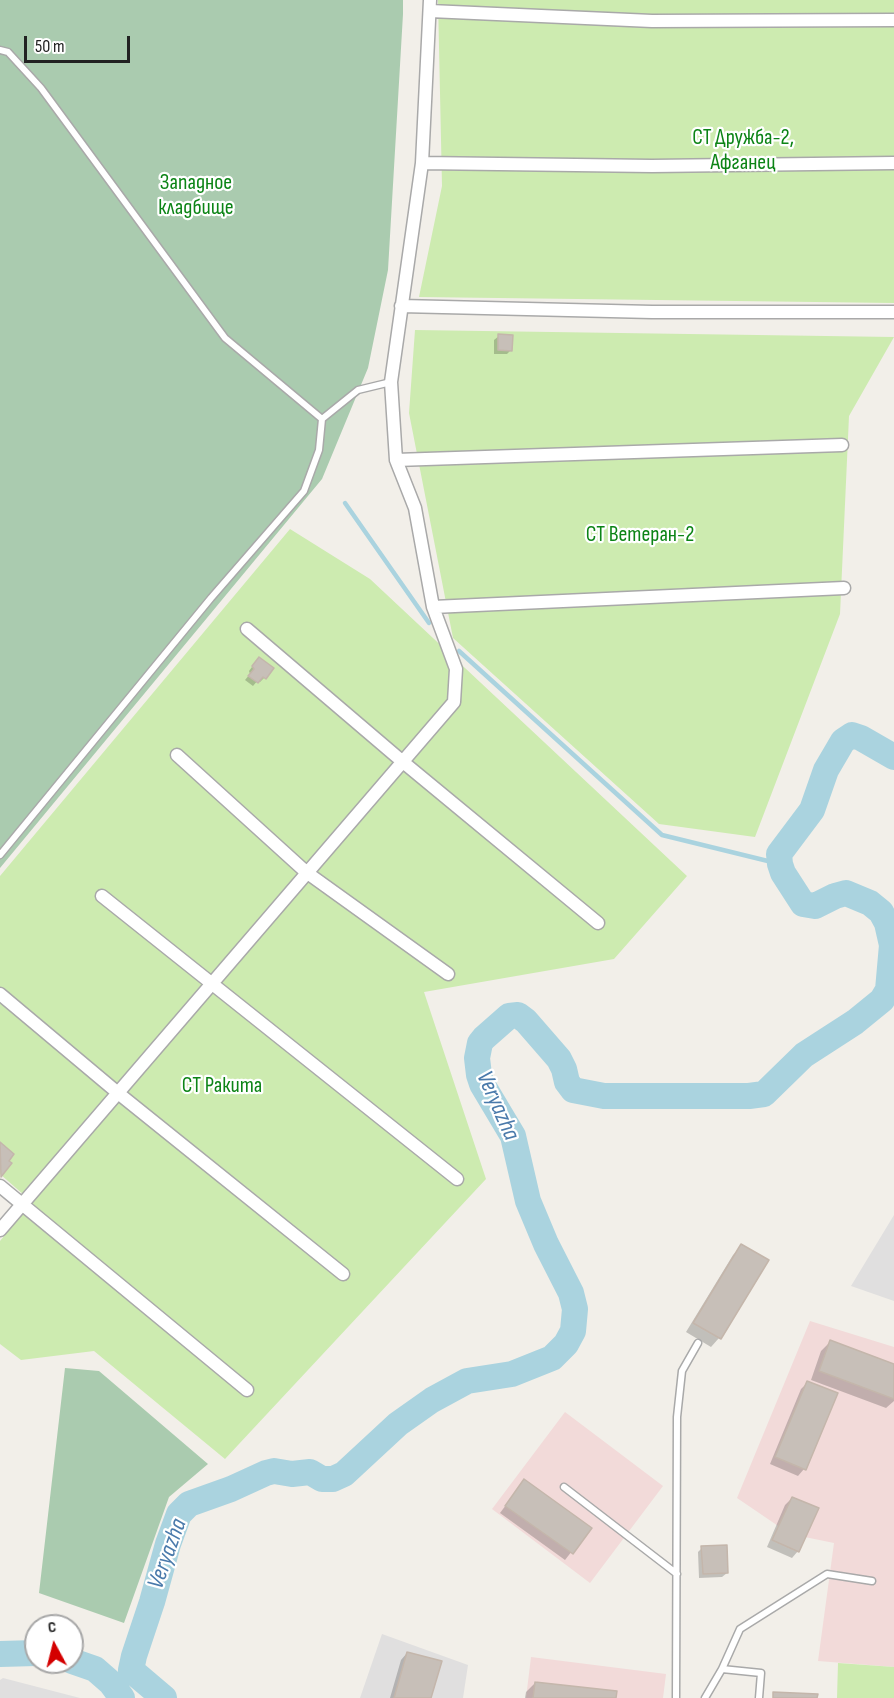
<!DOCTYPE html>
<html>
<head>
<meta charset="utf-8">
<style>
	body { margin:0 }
	#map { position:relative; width:894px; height:1698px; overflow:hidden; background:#f2efe9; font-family:"Sofia Sans Condensed",sans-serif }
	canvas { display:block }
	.north { position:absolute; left:24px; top:1614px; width:60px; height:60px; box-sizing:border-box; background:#fff; border:2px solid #a7a7a7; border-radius:50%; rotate:353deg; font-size:16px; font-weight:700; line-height:24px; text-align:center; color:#222 }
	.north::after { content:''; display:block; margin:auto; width:21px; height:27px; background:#d40000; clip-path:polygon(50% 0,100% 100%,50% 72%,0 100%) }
	.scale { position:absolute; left:24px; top:36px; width:106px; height:27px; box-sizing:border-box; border:3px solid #222; border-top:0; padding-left:8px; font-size:18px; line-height:21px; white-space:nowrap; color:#222; -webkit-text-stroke:4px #fff; paint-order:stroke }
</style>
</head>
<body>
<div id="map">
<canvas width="894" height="1698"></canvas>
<div class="north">С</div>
<div class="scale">50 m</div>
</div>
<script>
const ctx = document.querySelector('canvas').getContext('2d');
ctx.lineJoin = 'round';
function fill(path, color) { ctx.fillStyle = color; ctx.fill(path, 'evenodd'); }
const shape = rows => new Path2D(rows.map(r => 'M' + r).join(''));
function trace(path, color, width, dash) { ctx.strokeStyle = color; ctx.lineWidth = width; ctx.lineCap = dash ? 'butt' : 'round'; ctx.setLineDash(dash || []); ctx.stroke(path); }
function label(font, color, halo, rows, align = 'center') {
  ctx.font = font + ' "Sofia Sans Condensed",sans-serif'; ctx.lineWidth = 4.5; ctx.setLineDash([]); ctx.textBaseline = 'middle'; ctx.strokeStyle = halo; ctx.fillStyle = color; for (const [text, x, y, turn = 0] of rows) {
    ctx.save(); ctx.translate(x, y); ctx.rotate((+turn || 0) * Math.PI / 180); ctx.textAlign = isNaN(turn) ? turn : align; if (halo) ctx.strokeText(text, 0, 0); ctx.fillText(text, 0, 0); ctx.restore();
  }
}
const residential = shape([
	[894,1215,894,1301,851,1286],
	[382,1634,468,1665,463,1698,360,1698],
	[3,1678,80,1698,0,1698,0,1680]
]);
const commercial = shape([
	[810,1321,894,1347,894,1667,818,1661,834,1543,790,1534,737,1498],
	[565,1412,663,1486,590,1583,492,1509],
	[531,1657,666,1674,663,1698,526,1698]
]);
const grass = shape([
	[438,0,894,0,894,303,419,297,442,186],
	[415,330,894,337,849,416,840,614,755,837,659,824,453,638,409,413],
	[290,529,370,579,687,876,614,959,424,992,486,1179,225,1459,94,1351,21,1360,0,1344,0,1241,32,1202,0,1174,0,876],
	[838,1663,894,1667,894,1698,837,1698]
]);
const cemetery = shape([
	[0,0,403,0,403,14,388,270,368,368,322,479,0,868],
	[65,1368,99,1371,208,1464,169,1497,124,1623,39,1593]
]);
const shadow = shape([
	[499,336,511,350,507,354,494,354,494,340],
	[255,663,264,678,260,682,258,680,253,686,245,680,250,674,249,671],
	[742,1246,766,1261,719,1338,711,1347,686,1332,733,1255],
	[830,1342,894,1366,894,1401,886,1408,811,1380,821,1351],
	[808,1382,804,1469,798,1476,770,1464,801,1389],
	[524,1481,590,1528,565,1560,500,1513],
	[792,1498,798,1551,792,1558,767,1547,785,1505],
	[702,1548,727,1573,722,1577,699,1578,698,1552],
	[407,1653,430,1698,390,1698,401,1660],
	[535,1683,615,1698,525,1698,526,1692]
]);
const stream = shape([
	[345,503,429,623],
	[459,651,662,835,780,864]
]);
const river = shape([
	[0,1654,36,1653],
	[72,1661,95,1669,111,1683,122,1698],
	[164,1698,131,1670,134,1656,152,1602,168,1544,179,1514,189,1504,231,1489,266,1473,274,1471,292,1474,310,1472,322,1479,333,1479,344,1474,398,1424,432,1400,467,1381,512,1374,552,1358,566,1344,573,1331,575,1309,571,1293,546,1244,528,1201,513,1136,482,1084,479,1075,477,1058,480,1043,484,1038,509,1016,518,1015,526,1021,559,1059,564,1069,567,1082,573,1090,604,1096,749,1096,764,1094,804,1055,855,1022,882,1000,888,990,892,945,887,923,881,912,870,903,846,893,835,896,815,906,803,904,783,873,780,864,779,854,812,810,826,770,843,741,852,735,861,738,894,757]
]);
const building = shape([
	[498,334,513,335,512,351,498,350,498,334],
	[259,657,274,668,266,679,263,677,258,683,248,676,254,669,252,666,259,657],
	[0,1142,14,1154,9,1161,12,1163,1,1177,0,1142],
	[741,1244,769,1260,721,1339,693,1323,741,1244],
	[830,1340,894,1364,894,1399,819,1371,830,1340],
	[807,1381,838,1393,806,1470,775,1457,807,1381],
	[524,1479,592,1528,573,1554,505,1506,524,1479],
	[792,1497,819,1508,799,1552,772,1540,792,1497],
	[727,1545,728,1573,703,1574,701,1546,727,1545],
	[407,1652,442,1661,431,1698,394,1698,407,1652],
	[535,1682,617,1691,616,1698,533,1698,535,1682],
	[773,1692,818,1694,817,1698,773,1698,773,1692]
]);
const lane = shape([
	[0,50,8,52,41,88,225,338,322,419,358,390,391,382],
	[0,855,211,598,304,491,319,450,322,419],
	[564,1487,677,1574],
	[722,1669,761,1673,759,1698],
	[676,1698,677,1417,682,1371,698,1343],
	[705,1698,722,1669,740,1629,827,1574,872,1581]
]);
const street = shape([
	[430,11,652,21,894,20],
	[422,163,652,166,894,163],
	[401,306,652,312,894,312],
	[396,460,842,445],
	[433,607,844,588],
	[247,629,403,762,598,923],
	[177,755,306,872,448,974],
	[102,896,457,1179],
	[0,994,118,1093,343,1274],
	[0,1186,247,1390],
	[0,1230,454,702,456,669,433,607,415,508,396,460,391,382,422,163,430,0]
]);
const parkNames = [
	["СТ Дружба-2,",743,138],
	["Афганец",743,163],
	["Западное",196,183],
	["кладбище",196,208],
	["СТ Ветеран-2",640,535],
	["СТ Ракита",222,1086]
];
const waterNames = [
	["Veryazha",497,1106,66],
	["Veryazha",168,1554,-70]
];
fill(residential, '#e0dfdf');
fill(commercial, '#f2dad9');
fill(grass, '#cdebb0');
fill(cemetery, '#aacbaf');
fill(shadow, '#0003');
trace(stream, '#aad3df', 4.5);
trace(river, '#aad3df', 26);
fill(building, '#c7bfb8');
trace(building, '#c4b6ab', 1.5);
trace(lane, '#a9a9a9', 9);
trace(street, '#a9a9a9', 15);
trace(lane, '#fff', 6);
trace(street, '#fff', 12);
label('22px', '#0c8416', '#fff', parkNames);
label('italic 24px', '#4a7aab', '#fff', waterNames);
</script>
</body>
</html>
